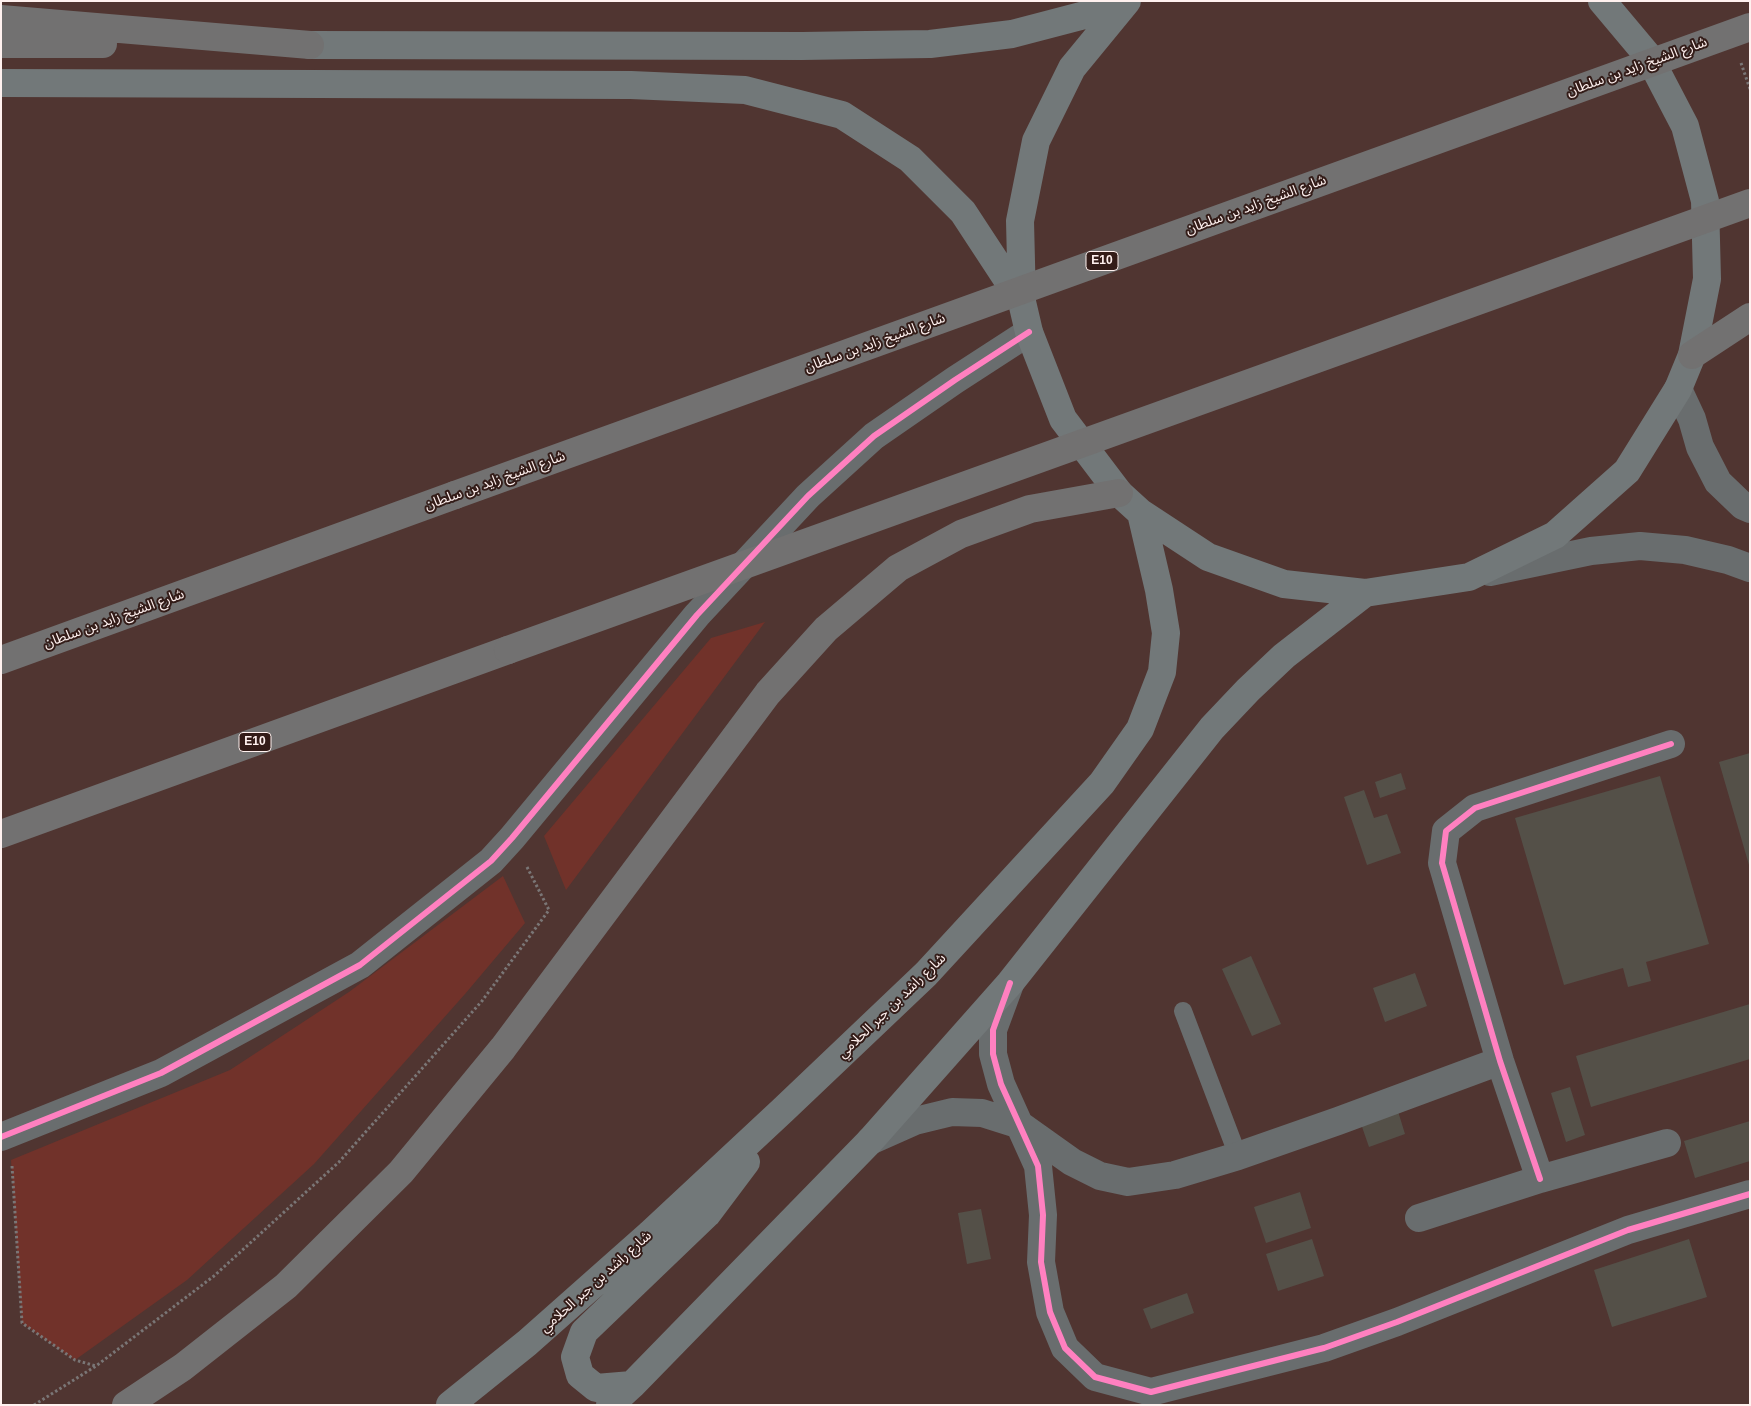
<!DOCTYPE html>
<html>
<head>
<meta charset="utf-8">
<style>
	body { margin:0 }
	#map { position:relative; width:1751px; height:1406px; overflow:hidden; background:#503531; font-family:Arial,sans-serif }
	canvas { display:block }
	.frame { position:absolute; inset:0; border:2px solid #fff1ef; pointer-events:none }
</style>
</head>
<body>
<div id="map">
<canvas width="1751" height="1406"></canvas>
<div class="frame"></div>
</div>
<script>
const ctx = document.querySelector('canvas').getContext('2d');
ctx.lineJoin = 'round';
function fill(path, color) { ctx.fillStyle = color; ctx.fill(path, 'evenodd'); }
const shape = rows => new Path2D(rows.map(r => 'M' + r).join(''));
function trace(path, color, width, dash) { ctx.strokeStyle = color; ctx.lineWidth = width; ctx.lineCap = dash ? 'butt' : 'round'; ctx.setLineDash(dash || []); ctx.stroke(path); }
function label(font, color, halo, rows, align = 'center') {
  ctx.font = font + ' Arial,"Noto Sans Arabic",sans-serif'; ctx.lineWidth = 4; ctx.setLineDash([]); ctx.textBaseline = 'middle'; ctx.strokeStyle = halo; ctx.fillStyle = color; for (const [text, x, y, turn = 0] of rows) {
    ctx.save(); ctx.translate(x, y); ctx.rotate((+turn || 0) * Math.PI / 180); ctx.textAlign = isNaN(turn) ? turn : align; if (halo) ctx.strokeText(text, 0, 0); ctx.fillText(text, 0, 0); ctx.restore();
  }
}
const green = shape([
	[765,622,566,890,544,836,711,638],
	[503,876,525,923,465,994,314,1164,187,1280,75,1360,22,1323,11,1160,230,1070,349,992]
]);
const building = shape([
	[1750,753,1750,865,1749,865,1719,762],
	[1401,773,1406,789,1380,798,1375,782],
	[1660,776,1709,944,1646,962,1651,981,1628,987,1623,968,1564,985,1515,818],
	[1364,790,1374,818,1387,814,1401,853,1367,865,1344,797],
	[1251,956,1281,1024,1252,1036,1222,969],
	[1415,973,1427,1006,1385,1022,1373,988],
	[1750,1004,1750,1059,1591,1107,1576,1056],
	[1570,1087,1585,1135,1566,1142,1551,1093],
	[1397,1108,1405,1134,1369,1147,1360,1121],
	[1750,1121,1750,1161,1695,1178,1684,1141],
	[1300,1192,1311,1228,1266,1243,1254,1207],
	[981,1209,991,1259,967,1264,958,1213],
	[1312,1239,1324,1276,1278,1291,1266,1254],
	[1689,1239,1707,1297,1612,1327,1594,1270],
	[1187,1293,1194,1313,1151,1329,1143,1309]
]);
const path = shape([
	[1741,63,1750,89],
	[12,1166,22,1323,75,1360,96,1366],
	[34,1405,96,1366,214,1276,339,1162,482,1001,549,910,527,867]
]);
const lane = shape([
	[1183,1011,1238,1156]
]);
const street = shape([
	[1678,389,1692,419,1700,447,1718,482,1743,506,1750,509],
	[1490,572,1591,551,1640,546,1685,550,1728,560,1750,568],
	[1010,984,993,1030,993,1054,1001,1084,1038,1166,1043,1215,1041,1262,1050,1312,1065,1348,1095,1377,1151,1392,1324,1348,1397,1322,1628,1230,1750,1194],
	[1,1137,161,1073,360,965,491,861,512,838,697,615,808,496,874,436,955,380,1029,332],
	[870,1141,915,1121,952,1112,982,1113,1020,1125,1072,1162,1100,1176,1128,1182,1175,1175,1238,1156,1338,1121,1500,1061],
	[1540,1179,1500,1061,1442,863,1446,831,1475,808,1671,744],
	[1419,1218,1540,1179,1667,1143]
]);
const secondary = shape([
	[1127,1,1072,68,1036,141,1020,221,1022,302,1029,332,1063,419,1119,493,1141,513,1208,557,1284,584,1365,593,1469,577,1555,535,1627,471,1678,389,1692,355,1707,279,1705,201,1685,126,1649,57,1602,1],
	[310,45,802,46,930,44,1012,34,1123,5],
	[1,83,631,85,745,90,842,115,910,159,963,212,1022,302],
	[632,1385,596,1388,580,1375,575,1357,584,1332,707,1214,746,1162],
	[450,1405,527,1343,650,1234,783,1110,926,974,1102,783,1140,729,1162,672,1166,633,1159,590,1141,513],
	[610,1405,632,1385,870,1141,1010,983,1212,728,1248,690,1284,656,1365,593]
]);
const highway = shape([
	[1,19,310,45],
	[1,44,103,44],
	[1692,355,1750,317],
	[1,660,455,495],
	[1,834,508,650],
	[126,1405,183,1367,286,1286,401,1172,503,1048,768,693,826,629,898,568,961,534,1030,509,1119,493]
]);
const highwayBridge = shape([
	[455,495,1750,27],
	[508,650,1750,203]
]);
const cycleway = shape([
	[1010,983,993,1030,993,1054,1001,1084,1038,1166,1043,1215,1041,1262,1050,1312,1065,1348,1095,1377,1151,1392,1324,1348,1397,1322,1628,1230,1750,1194],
	[1,1137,161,1073,360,965,491,861,512,838,697,615,808,496,874,436,955,380,1029,332],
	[1540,1179,1500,1061,1442,863,1446,831,1475,808,1671,744]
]);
const shields = [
	[1102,261,32],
	[255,742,32]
];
const shieldNames = [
	["E10",1102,261],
	["E10",255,742]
];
const streetNames = [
	["شارع الشيخ زايد بن سلطان",1637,67,-20],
	["شارع الشيخ زايد بن سلطان",1256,205,-20],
	["شارع الشيخ زايد بن سلطان",875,343,-20],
	["شارع الشيخ زايد بن سلطان",495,481,-20],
	["شارع الشيخ زايد بن سلطان",114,619,-20],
	["شارع راشد بن جبر الحلامي",892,1006,-44],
	["شارع راشد بن جبر الحلامي",596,1282,-42]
];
fill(green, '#71322a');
fill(building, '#545048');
trace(path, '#7a7676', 3, [2.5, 2.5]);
trace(lane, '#696d6e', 18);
trace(street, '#696d6e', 28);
trace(secondary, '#727879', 28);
trace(highway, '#727171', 28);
trace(highwayBridge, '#727171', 28);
trace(cycleway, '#ff80c0', 6);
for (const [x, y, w] of shields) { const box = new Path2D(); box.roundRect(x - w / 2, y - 9.5, w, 19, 4); ctx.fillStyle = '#331c18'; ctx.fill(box); trace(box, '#fff1ef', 1); }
label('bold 12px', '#fff1ef', null, shieldNames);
label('14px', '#fff1ef', '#331c18', streetNames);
</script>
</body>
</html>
